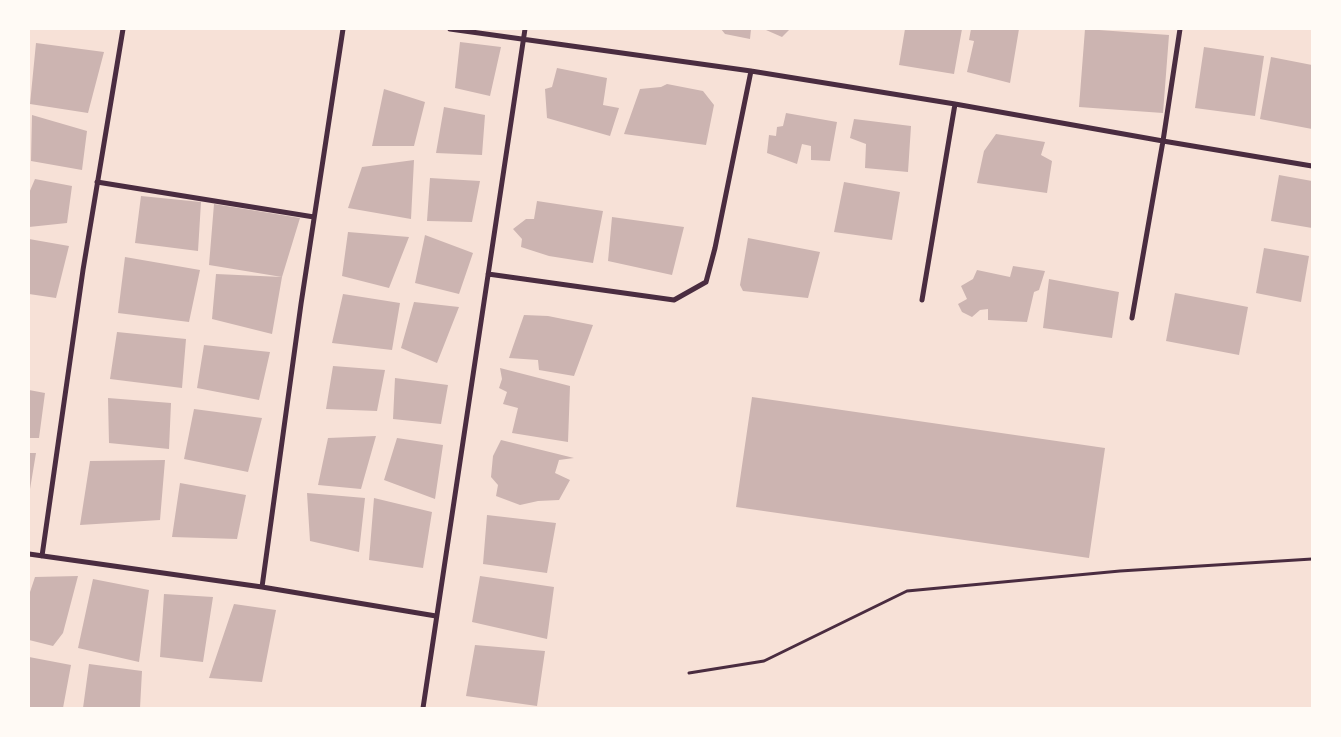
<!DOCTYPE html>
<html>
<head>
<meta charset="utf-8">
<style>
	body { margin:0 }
	#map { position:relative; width:1341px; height:737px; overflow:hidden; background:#f7e1d7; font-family:"Titillium Web",sans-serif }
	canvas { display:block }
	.frame { position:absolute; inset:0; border:30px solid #fffaf5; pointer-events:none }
</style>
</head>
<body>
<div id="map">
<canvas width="1341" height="737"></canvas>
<div class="frame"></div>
</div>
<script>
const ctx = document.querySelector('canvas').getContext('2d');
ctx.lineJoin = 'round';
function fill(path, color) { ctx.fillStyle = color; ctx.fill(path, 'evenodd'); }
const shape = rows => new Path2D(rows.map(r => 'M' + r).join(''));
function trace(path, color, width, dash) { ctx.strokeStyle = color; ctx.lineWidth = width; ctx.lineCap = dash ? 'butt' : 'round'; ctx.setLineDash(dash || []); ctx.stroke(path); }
const building = shape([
	[721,29,751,29,750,39,725,34],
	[767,29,790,29,782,37,766,30],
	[905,29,962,29,954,74,899,65],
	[971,29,1019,29,1010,83,967,72,974,41,969,40],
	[1085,29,1169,35,1163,113,1079,107],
	[460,42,501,47,490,96,455,88],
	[36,43,104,52,88,113,30,104],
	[1204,47,1264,56,1255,116,1195,108],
	[1271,57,1312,65,1312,129,1260,119],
	[557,68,607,78,603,105,619,108,610,136,547,118,545,89,552,87],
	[667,84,703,91,714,105,706,145,624,134,640,89,661,87],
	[384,89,425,102,414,146,372,146],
	[444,107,485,115,482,155,436,153],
	[786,113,837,122,830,161,811,160,811,146,802,144,797,164,767,153,769,135,776,136,777,127,783,126],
	[32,115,87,131,82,170,31,161],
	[854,119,911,126,908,172,865,168,866,144,850,138],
	[996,134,1045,142,1041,155,1052,161,1047,193,977,183,984,151],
	[414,160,411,219,348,208,362,167],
	[1279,175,1312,181,1312,228,1271,221],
	[430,178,480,181,472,222,427,221],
	[35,179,72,186,67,223,29,227,29,193],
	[844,182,900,192,892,240,834,232],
	[141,196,201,202,198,251,135,243],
	[537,201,603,211,593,263,549,256,521,247,522,239,513,229,526,219,534,219],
	[214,204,300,218,282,277,209,265],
	[612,217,684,227,672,275,608,261],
	[348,232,409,237,389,288,342,276],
	[425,235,473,253,459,294,415,283],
	[748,238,820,252,808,298,743,291,740,285],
	[29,239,69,246,56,298,29,294],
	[1264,248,1309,256,1301,302,1256,293],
	[125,257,200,270,189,322,118,313],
	[1013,266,1045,271,1039,290,1034,292,1027,322,988,320,988,309,980,310,972,317,962,312,958,304,967,299,961,286,973,279,977,270,1010,277],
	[216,274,282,277,272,334,212,319],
	[1049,279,1119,292,1112,338,1043,328],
	[1175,293,1248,307,1239,355,1166,341],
	[343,294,400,303,392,350,332,343],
	[414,302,459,307,437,363,401,348],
	[524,315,548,316,593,325,574,376,539,370,538,360,509,358],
	[117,332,186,339,182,388,110,379],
	[204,345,270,352,259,400,197,388],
	[333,366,385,370,377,411,326,409],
	[500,368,570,386,568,442,512,433,518,408,503,404,507,392,499,388,502,379],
	[395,378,448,385,441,424,393,419],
	[29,390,45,393,39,438,29,438],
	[752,397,1105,448,1089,558,736,507],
	[108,398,171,403,169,449,109,443],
	[194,409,262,418,248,472,184,459],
	[376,436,361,489,318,485,328,438],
	[397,438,443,445,435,499,384,480],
	[501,440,574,458,559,460,555,473,570,480,559,500,538,501,520,505,496,496,498,485,491,477,493,456],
	[29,453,36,453,30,489,29,489],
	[165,460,160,520,80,525,90,461],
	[180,483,246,495,237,539,172,537],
	[307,493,365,498,359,552,310,541],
	[374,498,432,512,423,568,369,560],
	[487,515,556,523,547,573,483,564],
	[78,576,63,633,53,646,29,640,29,595,35,577],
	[480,576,554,587,547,639,472,622],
	[93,579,149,590,139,662,78,648],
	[164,594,213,597,203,662,160,657],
	[234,604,276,610,262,682,209,678],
	[475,645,545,651,537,706,466,696],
	[29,657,71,665,63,708,29,708],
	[89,664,142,671,140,708,83,708]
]);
const path = shape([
	[689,673,764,661,907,591,1120,571,1312,559]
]);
const minor = shape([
	[450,29,751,71,955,104,1163,141,1312,166],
	[97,182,314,217],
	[488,274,674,300,706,282,715,248,751,71],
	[922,300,955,104],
	[1132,318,1163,141,1180,29],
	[29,554,262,587,436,616],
	[42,556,83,270,123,29],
	[262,587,301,304,343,29],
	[423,708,525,29]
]);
fill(building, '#ccb4b1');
trace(path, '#4a2c40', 3);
trace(minor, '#4a2c40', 5);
</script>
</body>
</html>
